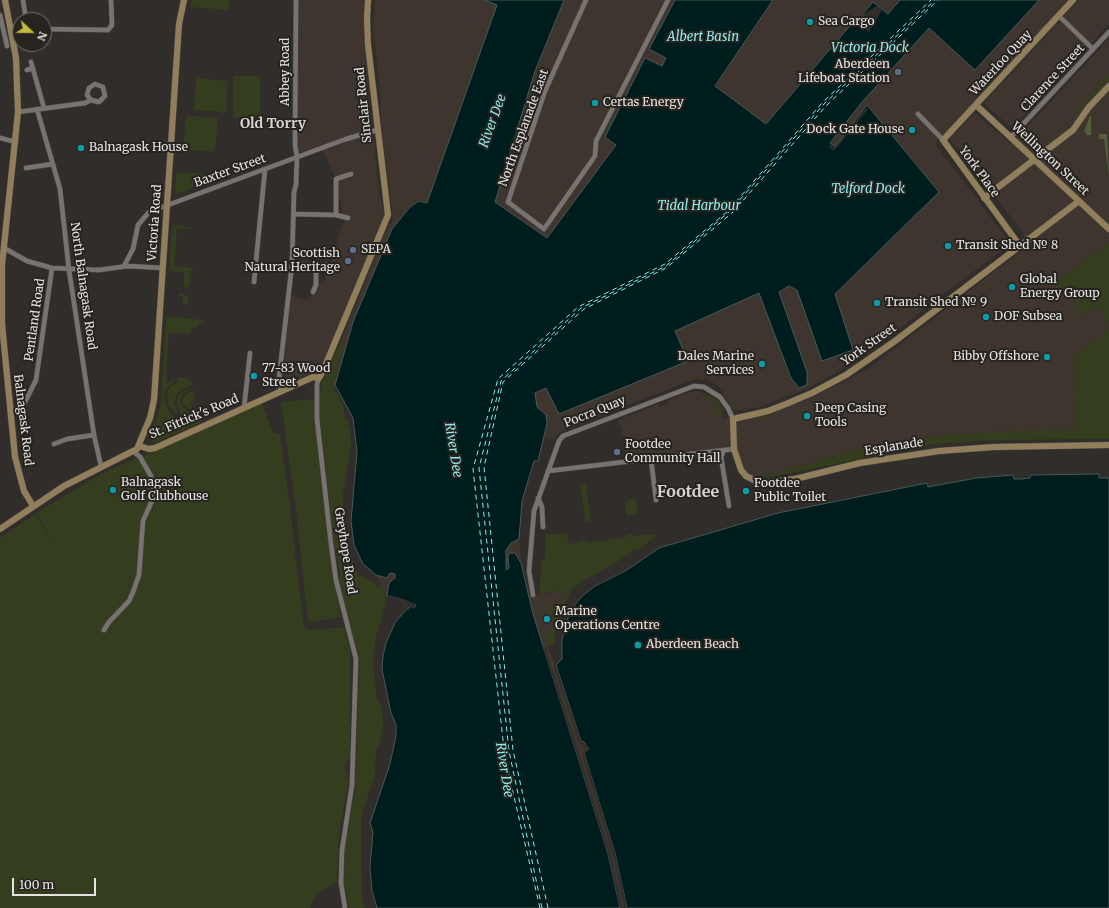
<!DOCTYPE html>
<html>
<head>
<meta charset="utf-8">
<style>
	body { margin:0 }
	#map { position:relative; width:1109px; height:908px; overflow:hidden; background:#312d2a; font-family:Merriweather,serif }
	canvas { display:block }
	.north { position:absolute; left:12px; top:12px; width:40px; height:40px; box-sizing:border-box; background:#272420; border:1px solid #73706d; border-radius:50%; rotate:112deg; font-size:11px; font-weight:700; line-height:16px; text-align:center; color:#e5e3e1 }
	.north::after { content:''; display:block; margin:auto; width:14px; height:18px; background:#c4bc3e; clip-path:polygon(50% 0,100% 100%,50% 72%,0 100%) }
	.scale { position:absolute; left:12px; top:878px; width:84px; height:18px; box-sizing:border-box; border:2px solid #e5e3e1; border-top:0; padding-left:5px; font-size:12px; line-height:14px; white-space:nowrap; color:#e5e3e1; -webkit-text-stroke:3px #272420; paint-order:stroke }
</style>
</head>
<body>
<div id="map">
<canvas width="1109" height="908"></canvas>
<div class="north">N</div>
<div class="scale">100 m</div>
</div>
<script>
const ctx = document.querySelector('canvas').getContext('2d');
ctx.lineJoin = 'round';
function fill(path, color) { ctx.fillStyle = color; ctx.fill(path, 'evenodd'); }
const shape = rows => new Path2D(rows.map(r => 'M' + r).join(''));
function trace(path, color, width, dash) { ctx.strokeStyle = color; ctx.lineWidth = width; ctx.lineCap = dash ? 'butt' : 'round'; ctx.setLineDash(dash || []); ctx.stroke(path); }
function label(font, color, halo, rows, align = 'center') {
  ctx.font = font + ' Merriweather,serif'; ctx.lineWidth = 4; ctx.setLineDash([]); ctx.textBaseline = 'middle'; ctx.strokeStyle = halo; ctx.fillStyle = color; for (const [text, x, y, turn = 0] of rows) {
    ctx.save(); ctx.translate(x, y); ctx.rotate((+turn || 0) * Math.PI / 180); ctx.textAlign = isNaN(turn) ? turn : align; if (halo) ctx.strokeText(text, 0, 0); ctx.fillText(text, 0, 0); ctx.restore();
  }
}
const built = shape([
	[296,0,365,0,364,39,379,193,384,212,381,227,321,368,283,387,282,381,290,295,306,301,325,280,344,221,336,179,322,148,297,157],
	[375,0,1070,0,935,144,1008,240,1006,247,929,305,893,334,844,368,809,388,757,408,738,410,733,409,722,393,724,390,708,379,695,379,565,430,557,434,555,440,545,437,538,461,534,461,529,473,522,501,519,539,521,563,529,596,571,590,555,628,554,644,548,647,589,745,627,908,377,908,374,900,370,874,373,832,370,823,390,764,396,736,396,725,391,713,382,662,386,643,392,630,404,612,411,606,398,600,386,598,376,575,363,564,354,545,351,521,357,452,353,418,335,385,333,361,383,236,393,218,381,122,381,99,373,28],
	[1079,0,1109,0,1109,24,1012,128,984,103],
	[1109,39,1109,243,1058,280,1052,280,1063,291,1069,291,1074,286,1081,293,1075,304,1084,315,1095,306,1109,323,1109,329,1074,356,1076,429,988,432,912,439,858,449,785,471,757,476,752,481,746,476,734,449,624,462,625,441,618,420,658,404,660,407,668,404,667,401,691,392,698,391,717,400,721,407,722,419,780,409,810,399,868,369,1026,247,1023,232,950,139,975,113,1011,144]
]);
const green = shape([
	[192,0,229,0,229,10,190,7],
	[1109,75,1109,79,1074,115,1073,113],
	[233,76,260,76,260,117,233,117],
	[196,78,228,81,226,112,194,110],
	[186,115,218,118,215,152,183,149],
	[176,173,203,173,206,177,203,179,205,183,175,195],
	[172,225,191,227,190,229,177,228,174,266,194,268,193,270,191,270,189,287,184,287,184,272,169,271],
	[1109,243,1109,323,1095,306,1083,315,1075,304,1075,298,1081,293,1075,286,1068,291,1063,291,1051,279,1058,280],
	[179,293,189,296,188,305,182,304,183,296,179,296],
	[166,316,202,320,204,323,200,323,197,327,191,327,190,334,169,333,166,379,167,383,174,379,174,381,166,389,164,398,169,411,175,417,180,418,181,416,177,405,178,397,182,392,191,389,182,395,180,403,190,414,199,415,200,423,154,443,150,438,161,403],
	[1109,329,1109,439,991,440,934,444,771,477,758,476,785,471,858,449,912,439,988,432,1076,429,1074,356],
	[341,341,342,355,338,362,338,369,334,388,344,409,345,419,349,421,348,426,350,430,351,445,343,496,344,527,348,550,359,575,377,584,377,588,381,585,387,596,379,630,376,635,373,663,377,699,382,707,383,728,379,745,376,749,375,774,362,814,361,823,362,898,365,908,349,908,344,883,345,846,355,790,359,660,339,581,340,571,334,545,320,419,320,392,322,381],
	[184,377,194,384,181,390,176,396,174,403,178,415,168,405,167,392,172,385,178,382,178,378],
	[194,390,195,395,191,403,192,412,183,404,183,400,186,394],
	[706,394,717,400,721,407,722,414,716,414,714,400,704,399],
	[314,399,331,563,341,617,308,622,296,510,281,402],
	[262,403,272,432,280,434,290,508,304,627,309,630,344,627,350,649,350,756,344,768,349,780,339,834,337,882,316,894,310,908,0,908,0,538,35,514,58,551,60,562,58,551,36,513,101,474],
	[579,484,586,485,591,522,585,521,581,486],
	[636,498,637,514,626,515,625,502,629,501,628,499],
	[546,534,567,534,568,542,574,544,581,541,587,541,588,543,626,537,626,535,632,534,633,536,652,534,656,536,644,546,638,550,635,549,625,557,582,582,571,590,555,628,554,644,548,646,547,631,553,629,554,626,551,620,556,616,554,614,549,615,549,606,560,602,565,602,566,599,563,591,539,594,542,560,545,559]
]);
const forest = shape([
	[1091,114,1091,135,1087,135,1084,131],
	[1099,134,1107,134,1109,176,1104,139,1099,139]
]);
const water = shape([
	[484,0,564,0,535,71,495,202,547,238,616,145,605,137,645,58,662,66,666,58,649,49,675,0,773,0,715,86,766,124,855,20,857,21,873,2,888,14,900,0,1039,0,975,70,929,28,862,102,830,143,835,147,867,105,939,192,835,294,853,350,822,361,797,290,789,286,779,292,807,372,807,385,799,388,791,378,759,293,675,331,688,361,559,414,546,388,535,393,537,407,546,415,547,423,538,461,534,461,522,501,519,539,511,543,506,550,506,570,509,568,508,556,510,553,515,553,521,563,533,614,608,854,620,908,377,908,372,891,370,867,373,832,370,823,390,764,396,736,396,725,391,713,382,669,383,656,386,643,395,623,404,612,411,606,414,608,416,605,398,598,387,596,389,583,395,578,395,574,390,573,387,578,376,575,363,564,354,545,351,521,357,452,353,418,335,385,353,322,392,229,410,207,419,201,427,203,497,5,484,0],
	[1099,474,1099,478,1109,478,1109,908,627,908,615,853,584,753,589,749,584,742,581,741,556,665,562,659,562,640,570,611,581,597,595,586,627,570,659,548,778,513,927,483,928,487,976,478,1013,475,1014,479,1021,479,1030,478,1031,475,1099,474]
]);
const pier = shape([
	[877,6,882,10,869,32,857,21,863,14],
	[866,108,868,109,834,151,829,147,830,145,835,148],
	[387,596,404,599,416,605,414,608,403,601,386,598],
	[543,647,545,647,610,853,622,908,620,908,608,854],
	[555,663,581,741,589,747,588,751,584,753,615,853,627,908,625,908,613,854,582,754,587,748,579,742,554,666]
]);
const ferry = shape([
	[540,908,505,758,473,469,498,379,578,307,665,264,728,211,822,103,931,0],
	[542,908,509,751,479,468,501,381,581,308,666,266,730,211,824,104,935,0],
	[548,908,513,750,484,467,503,382,584,309,666,268,732,213,826,106,938,0]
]);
const street = shape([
	[23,0,26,20],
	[586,0,545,91,508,202,544,229,595,156,596,141,668,0],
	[0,15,7,46],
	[1059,16,1093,49],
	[12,28,20,28],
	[44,29,108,30,112,25,111,0],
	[31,62,44,108],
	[27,70,33,68],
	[37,109,60,189,69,270,94,435,101,466],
	[18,112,85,103,91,100,99,102,105,96,103,87,95,84,89,88,87,95,91,100],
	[918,114,943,140],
	[1011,137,1109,32],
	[0,138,16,142],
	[26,168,53,164],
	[294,214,336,215,336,179,351,174],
	[336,215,348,218],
	[4,248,27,261,52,268,99,270,128,266,163,268],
	[292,264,327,265],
	[124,266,133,249,138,225,149,212,346,139,377,130],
	[254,282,265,169],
	[313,292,316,285,316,265],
	[319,378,317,384,317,419,331,544,336,580,356,659,352,785,342,850,341,883,345,908],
	[281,392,279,378,292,264,294,192,296,185,297,157,295,145,296,0],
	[244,408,250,353],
	[10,410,20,409,24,404,36,380,52,268],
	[54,444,67,439,94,435],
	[724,450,721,457,729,506],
	[651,459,656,500],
	[548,471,734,449],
	[538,498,542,507,543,527],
	[533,595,529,571,534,511,559,441,563,436,694,386,704,387,720,397,728,408,733,419],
	[104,630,109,622,129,601,133,592,139,575,143,521,155,494,151,476,140,457,133,451]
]);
const secondary = shape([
	[5,0,16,58,18,112,2,265,2,324,15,457,24,491,33,506],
	[976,105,1109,229],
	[984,198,1073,130,1089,107,1109,86],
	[1079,201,895,341,846,375,812,393,786,404,768,411,733,419,734,449,741,470,746,476,760,483,795,479,860,463,939,451,994,447,1109,445],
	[1020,246,943,140,1073,0],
	[139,446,149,449,155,448,313,377,319,378,323,371,388,215,368,45,367,18,368,0],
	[0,529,64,486,137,449,150,418,154,400,179,24,184,0]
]);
const markers = [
	[810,22,4,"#0f9aa8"],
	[898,72,4,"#5c6f8a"],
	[595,103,4,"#0f9aa8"],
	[912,130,4,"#0f9aa8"],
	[81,148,4,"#0f9aa8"],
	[948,246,4,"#0f9aa8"],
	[353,250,4,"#5c6f8a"],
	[348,261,4,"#5c6f8a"],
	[1012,287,4,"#0f9aa8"],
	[877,303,4,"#0f9aa8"],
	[986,317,4,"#0f9aa8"],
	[1047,357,4,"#0f9aa8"],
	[762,364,4,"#0f9aa8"],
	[254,376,4,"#0f9aa8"],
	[807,416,4,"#0f9aa8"],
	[617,452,4,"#5c6f8a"],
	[113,490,4,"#0f9aa8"],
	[746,491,4,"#0f9aa8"],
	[547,619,4,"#0f9aa8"],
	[638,645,4,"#0f9aa8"]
];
const poiNames = [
	["Sea Cargo",818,22],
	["Aberdeen",890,65,"right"],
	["Lifeboat Station",890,79,"right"],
	["Certas Energy",603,103],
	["Dock Gate House",904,130,"right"],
	["Balnagask House",89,148],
	["Transit Shed № 8",956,246],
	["SEPA",361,250],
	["Scottish",340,254,"right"],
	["Natural Heritage",340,268,"right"],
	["Global",1020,280],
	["Energy Group",1020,294],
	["Transit Shed № 9",885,303],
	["DOF Subsea",994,317],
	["Dales Marine",754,357,"right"],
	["Services",754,371,"right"],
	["Bibby Offshore",1039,357,"right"],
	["77-83 Wood",262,369],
	["Street",262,383],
	["Deep Casing",815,409],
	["Tools",815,423],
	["Footdee",625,445],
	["Community Hall",625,459],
	["Balnagask",121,483],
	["Golf Clubhouse",121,497],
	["Footdee",754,484],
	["Public Toilet",754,498],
	["Marine",555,612],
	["Operations Centre",555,626],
	["Aberdeen Beach",646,645]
];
const streetNames = [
	["Waterloo Quay",1001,63,-47],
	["Abbey Road",286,72,-90],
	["Clarence Street",1053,78,-47],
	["Sinclair Road",364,105,-96],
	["North Esplanade East",524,128,-70],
	["Wellington Street",1050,159,43],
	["Baxter Street",230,171,-20],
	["York Place",979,172,54],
	["Victoria Road",155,223,-86],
	["North Balnagask Road",83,286,82],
	["Pentland Road",35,320,-82],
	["York Street",869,345,-35],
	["Pocra Quay",595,412,-22],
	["St. Fittick's Road",194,417,-23],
	["Balnagask Road",23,420,83],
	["Esplanade",894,447,-9],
	["Greyhope Road",345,551,81]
];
const waterNames = [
	["Albert Basin",703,37],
	["Victoria Dock",870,48],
	["River Dee",493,121,-70],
	["Telford Dock",868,189],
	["Tidal Harbour",699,206],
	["River Dee",453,450,81],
	["River Dee",504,770,81]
];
const quarterNames = [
	["Old Torry",273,124]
];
const districtNames = [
	["Footdee",688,492]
];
fill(built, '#3e352e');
fill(green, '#343d1d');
fill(forest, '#535f38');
fill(water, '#001d1d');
trace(water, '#455858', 1);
fill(pier, '#312d2a');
trace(ferry, '#8ceced', 1, [5, 4]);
trace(street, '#4e4b49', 5.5);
trace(secondary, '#4e4b49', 7);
trace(street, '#787370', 4.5);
trace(secondary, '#917e5a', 6);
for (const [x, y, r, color] of markers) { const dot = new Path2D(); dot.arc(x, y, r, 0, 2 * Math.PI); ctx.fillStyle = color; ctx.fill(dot); trace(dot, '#272420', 1.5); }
label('12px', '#e5e3e1', '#272420', poiNames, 'left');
label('12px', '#e5e3e1', '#272420', streetNames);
label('italic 13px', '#8ceced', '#272420', waterNames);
label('bold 14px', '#d7d2ce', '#272420', quarterNames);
label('bold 16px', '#d7d2ce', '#272420', districtNames);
</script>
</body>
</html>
